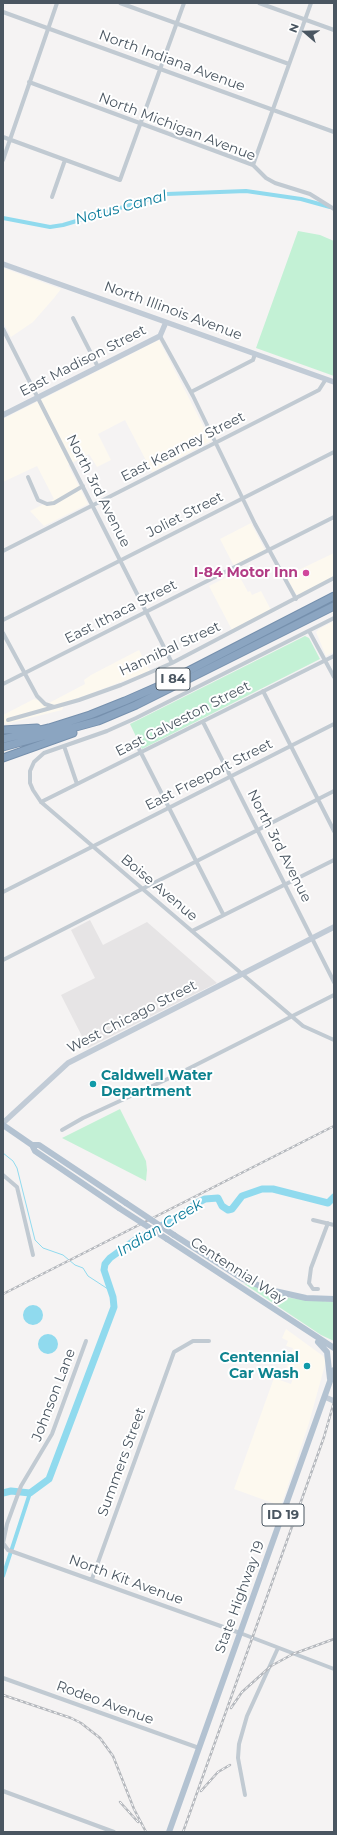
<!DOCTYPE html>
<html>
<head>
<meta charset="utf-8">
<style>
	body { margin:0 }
	#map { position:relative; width:337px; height:1835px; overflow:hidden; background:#f5f3f3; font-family:Montserrat,sans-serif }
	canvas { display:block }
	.frame { position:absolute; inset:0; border:4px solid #4a5661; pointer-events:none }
	.north { position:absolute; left:285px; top:12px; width:40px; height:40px; -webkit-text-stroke:3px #fff; paint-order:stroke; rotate:290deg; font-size:11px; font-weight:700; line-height:16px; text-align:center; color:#4a5661 }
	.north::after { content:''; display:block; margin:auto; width:14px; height:18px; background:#4a5661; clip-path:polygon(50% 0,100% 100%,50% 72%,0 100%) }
</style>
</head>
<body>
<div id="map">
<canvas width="337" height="1835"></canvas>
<div class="frame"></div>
<div class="north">N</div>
</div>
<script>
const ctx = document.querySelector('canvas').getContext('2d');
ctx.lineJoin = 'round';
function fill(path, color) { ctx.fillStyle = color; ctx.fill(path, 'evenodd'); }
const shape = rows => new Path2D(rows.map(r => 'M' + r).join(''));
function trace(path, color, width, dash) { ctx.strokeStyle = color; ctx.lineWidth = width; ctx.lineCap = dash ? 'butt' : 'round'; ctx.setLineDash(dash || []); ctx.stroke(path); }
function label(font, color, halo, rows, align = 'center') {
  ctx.font = font + ' Montserrat,sans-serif'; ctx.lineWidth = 4; ctx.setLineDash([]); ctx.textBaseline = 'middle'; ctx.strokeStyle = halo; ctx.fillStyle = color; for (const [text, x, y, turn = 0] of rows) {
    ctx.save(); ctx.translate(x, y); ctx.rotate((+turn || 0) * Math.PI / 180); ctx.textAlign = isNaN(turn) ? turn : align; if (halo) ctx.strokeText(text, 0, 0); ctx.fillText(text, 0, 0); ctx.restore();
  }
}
const commercial = shape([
	[3,268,61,289,54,298,33,322,11,337,3,322],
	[159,340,211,441,152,472,125,420,98,434,111,460,97,467,89,454,68,465,88,504,44,526,30,511,54,499,37,466,3,482,3,419],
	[251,523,265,550,234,566,220,539],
	[334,553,334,577,298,595,296,594,286,576],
	[237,572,248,592,250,591,252,595,261,591,271,610,232,630,209,586],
	[334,621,334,652,326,656,316,632,319,629],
	[139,650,150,671,65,703,62,710,5,724,3,715,34,699,49,703,85,684,84,680,91,675],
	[286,1329,323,1356,326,1361,309,1423,281,1506,234,1489,274,1378,291,1384,293,1378,284,1375,293,1348,286,1346,288,1341,282,1338]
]);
const education = shape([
	[90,920,103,945,147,922,217,983,88,1048,61,995,95,978,71,930]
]);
const green = shape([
	[298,231,320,235,334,241,334,376,256,348],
	[305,636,309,638,320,659,142,749,130,724],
	[120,1109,146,1161,147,1170,146,1181,62,1138],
	[243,1283,290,1298,334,1302,334,1341,321,1335]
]);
const water = shape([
	'23 1315a10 10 0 1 1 20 0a10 10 0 1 1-20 0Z',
	'38 1344a10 10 0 1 1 20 0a10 10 0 1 1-20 0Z'
]);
const stream = shape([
	[3,1153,13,1161,17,1168,35,1240,43,1248,63,1255,75,1265,83,1268,88,1276,111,1291]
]);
const canal = shape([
	[3,218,50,227,63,225,167,194,246,191,301,199,330,207],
	[3,1576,30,1493]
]);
const river = shape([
	[3,1493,11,1491,30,1493,49,1479,114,1307,113,1297,104,1270,105,1264,110,1258,135,1240,183,1214,195,1204,205,1199,218,1198,222,1206,228,1210,232,1209,242,1196,262,1189,273,1189,328,1203,334,1197]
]);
const street = shape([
	[120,3,289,64],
	[259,3,334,30],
	[3,12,334,132],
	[29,82,253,165,266,178,275,183,310,194,334,209],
	[3,137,120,180,184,3],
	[3,160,57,3],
	[253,165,311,3],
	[52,197,65,160],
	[73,318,98,367],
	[3,329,172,663],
	[160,336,193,396,255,524,296,599],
	[191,392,253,360,255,354],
	[28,477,38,500,47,504,54,503,83,486],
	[3,551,319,390,326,379],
	[334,618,136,718,107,731,44,753,34,762,30,771,30,783,33,790,41,802,303,1026,334,1040],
	[3,620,334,452],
	[309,631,334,677],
	[3,633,37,696,45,704,54,707],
	[3,684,334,517],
	[263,691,334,831],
	[8,720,79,700,121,685,172,663,334,578],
	[203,722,334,982],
	[135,741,223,914],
	[64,746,77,784],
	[41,802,334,656],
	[3,892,334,724],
	[192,931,334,860],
	[3,960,334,791],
	[62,1130,83,1118,174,1076,334,995],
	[3,1175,17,1187,33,1255],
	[313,1220,334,1225],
	[318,1289,313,1289,309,1283,311,1268,328,1223],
	[3,1543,8,1550,240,1633,334,1669],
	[3,1543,7,1524,21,1486,52,1434,86,1341],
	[92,1579,174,1352,193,1341,209,1341],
	[3,1678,199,1748],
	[3,1791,114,1832],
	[245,1795,238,1758,239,1744,247,1716,278,1648]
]);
const secondary = shape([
	[3,264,334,382],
	[3,415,160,336,166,322],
	[3,1123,68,1063,334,927],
	[325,1397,334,1401]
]);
const primary = shape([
	[3,1125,32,1145,35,1151,119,1208],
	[32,1145,39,1145,126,1203],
	[174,1235,243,1279,270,1290,306,1298,334,1299],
	[167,1239,334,1348],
	[318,1342,327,1352,330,1379],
	[169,1832,334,1370]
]);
const highway = shape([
	[3,730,37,728],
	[3,739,49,728,90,715,125,701,159,686,334,596],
	[3,747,98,721,136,705,334,606],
	[3,758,73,733]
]);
const rail = shape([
	[3,1294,334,1126],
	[3,1695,71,1718,81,1723,100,1738,113,1756,134,1809,146,1832],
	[231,1708,242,1692,271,1666,293,1654,334,1639],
	[201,1791,218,1772,230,1765],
	[120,1802,138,1822],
	[183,1832,324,1437,334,1402]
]);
const primaryBridge = shape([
	[126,1203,174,1235],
	[119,1208,167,1239]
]);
const markers = [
	[306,573,4,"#d1479c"],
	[93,1084,4,"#0f9aa8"],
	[307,1366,4,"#0f9aa8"]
];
const shields = [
	[173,679,34],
	[283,1515,42]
];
const shieldNames = [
	["I 84",173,679],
	["ID 19",283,1515]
];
const streetNames = [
	["North Indiana Avenue",172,61,20],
	["North Michigan Avenue",177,127,21],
	["North Illinois Avenue",173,311,20],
	["East Madison Street",83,361,-27],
	["East Kearney Street",183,447,-27],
	["North 3rd Avenue",98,491,63],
	["Joliet Street",185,515,-27],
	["East Ithaca Street",121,612,-27],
	["Hannibal Street",170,649,-25],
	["East Galveston Street",183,719,-27],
	["East Freeport Street",209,775,-27],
	["North 3rd Avenue",279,846,63],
	["Boise Avenue",159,888,40],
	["West Chicago Street",132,1017,-27],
	["Centennial Way",238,1271,33],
	["Johnson Lane",54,1395,-69],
	["Summers Street",122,1462,-70],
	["North Kit Avenue",126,1580,20],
	["State Highway 19",240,1597,-70],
	["Rodeo Avenue",105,1703,20]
];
const hotelNames = [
	["I-84 Motor Inn",298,573]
];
const cultureNames = [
	["Caldwell Water",101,1076],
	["Department",101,1092],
	["Centennial",299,1358,"right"],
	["Car Wash",299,1374,"right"]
];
const waterNames = [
	["Notus Canal",121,208,-15],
	["Indian Creek",160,1228,-31]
];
fill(commercial, '#fdf9ef');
fill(education, '#e6e4e5');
fill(green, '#c3f1d5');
fill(water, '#90daee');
trace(stream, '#90daee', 1);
trace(canal, '#90daee', 4);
trace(river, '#90daee', 7);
trace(highway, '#7690ad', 9);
trace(street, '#c1cad2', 4);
trace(secondary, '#c1cbd6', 5.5);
trace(primary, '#b3c2d1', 6);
trace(highway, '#8ba5c1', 7);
trace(rail, '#b5b8bd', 2.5);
trace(rail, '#fff', 1, [3]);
trace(primaryBridge, '#b3c2d1', 6);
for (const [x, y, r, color] of markers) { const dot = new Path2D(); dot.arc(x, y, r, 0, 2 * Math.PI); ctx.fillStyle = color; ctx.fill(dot); trace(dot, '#fff', 1.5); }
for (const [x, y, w] of shields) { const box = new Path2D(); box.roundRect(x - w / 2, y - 11, w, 22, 3); ctx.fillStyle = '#fff'; ctx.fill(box); trace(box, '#4a5661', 1); }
label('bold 13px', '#4a5661', null, shieldNames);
label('14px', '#4a5661', '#fff', streetNames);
label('bold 14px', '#b23c85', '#fff', hotelNames, 'right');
label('bold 14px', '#0d838f', '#fff', cultureNames, 'left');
label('italic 15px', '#0c7c9b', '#fff', waterNames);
</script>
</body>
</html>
